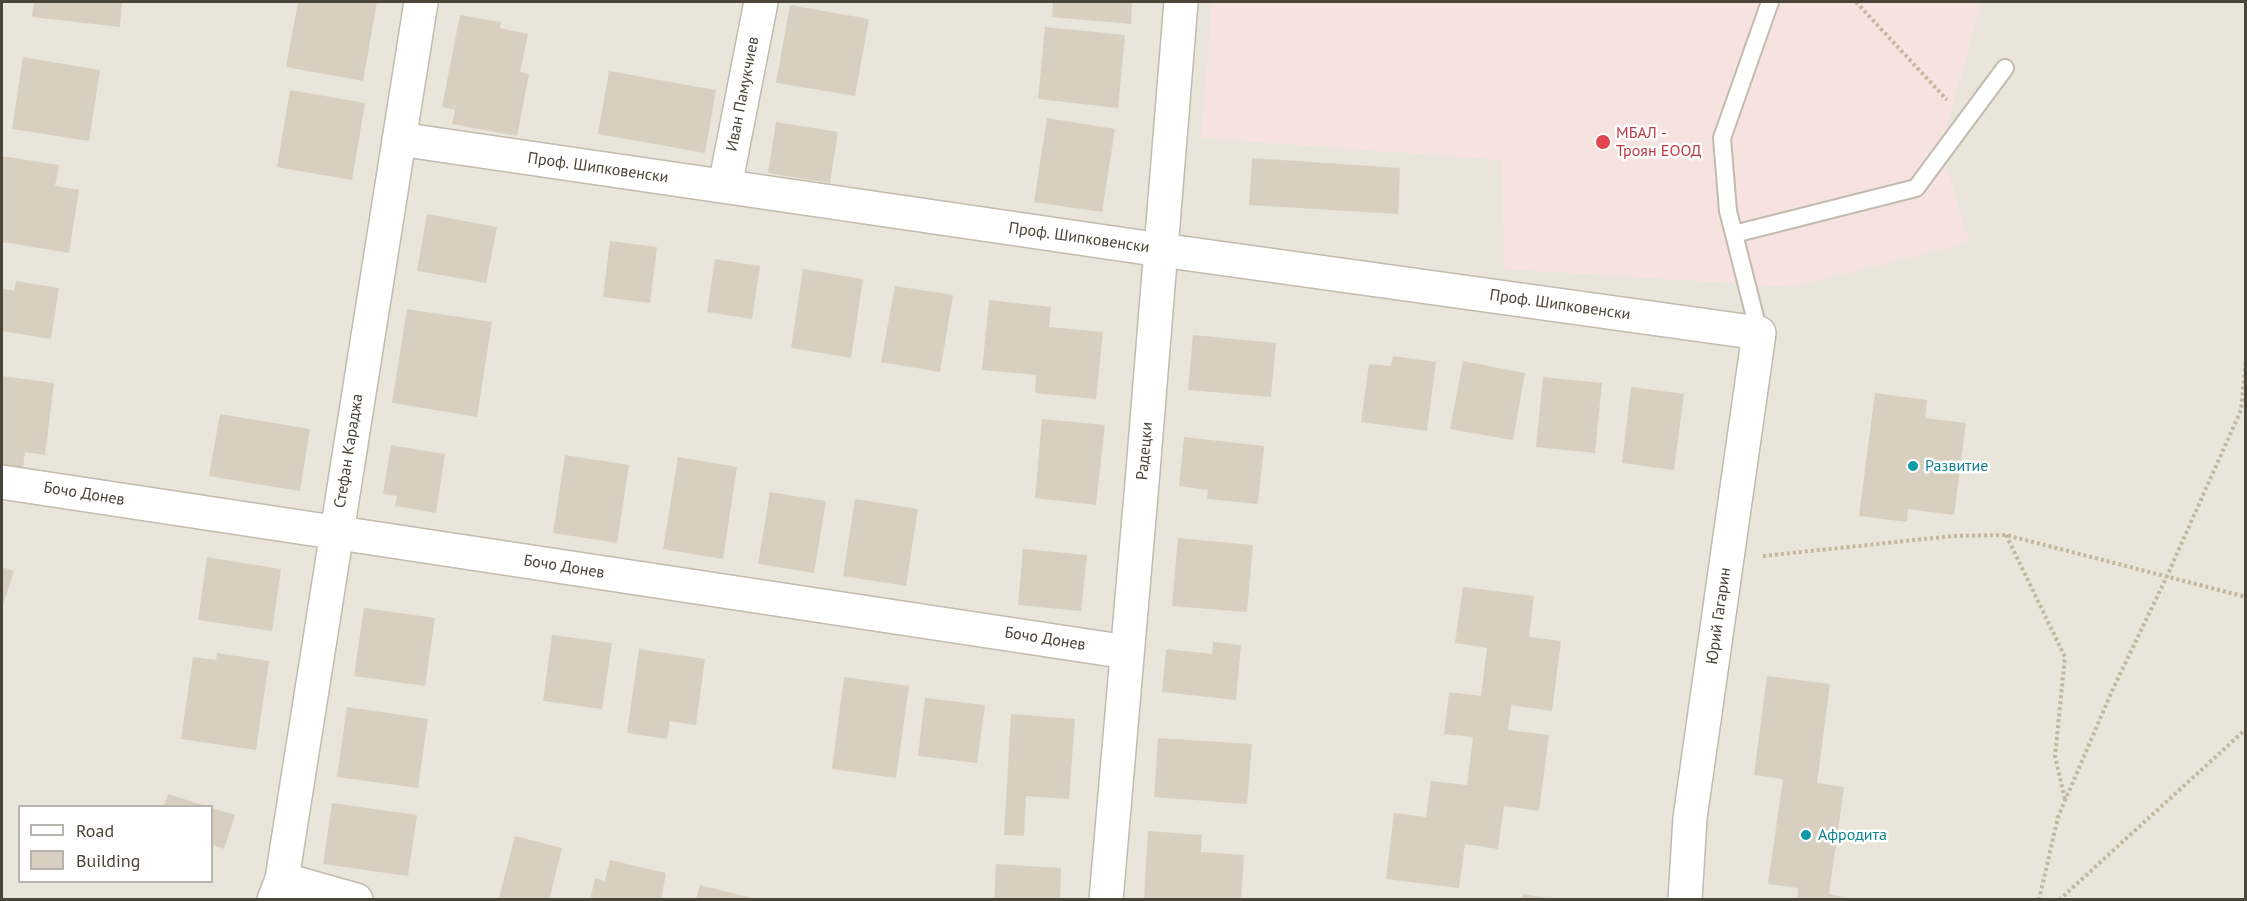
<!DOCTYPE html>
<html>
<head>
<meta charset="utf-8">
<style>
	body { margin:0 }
	#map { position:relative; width:2247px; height:901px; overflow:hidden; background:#f6f3ec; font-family:"PT Sans",sans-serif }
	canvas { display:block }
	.frame { position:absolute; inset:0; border:3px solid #4b4439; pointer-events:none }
	.legend { position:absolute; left:18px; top:805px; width:195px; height:78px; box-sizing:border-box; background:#fff; border:2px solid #b7b4b0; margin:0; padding:8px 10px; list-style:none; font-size:18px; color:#4b4439 }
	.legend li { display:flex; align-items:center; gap:12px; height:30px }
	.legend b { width:30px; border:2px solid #b7b4b0 }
</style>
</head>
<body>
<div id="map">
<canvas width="2247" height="901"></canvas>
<div class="frame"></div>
<ul class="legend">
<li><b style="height:8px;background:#fff"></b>Road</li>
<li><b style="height:16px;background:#d8cfc1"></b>Building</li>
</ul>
</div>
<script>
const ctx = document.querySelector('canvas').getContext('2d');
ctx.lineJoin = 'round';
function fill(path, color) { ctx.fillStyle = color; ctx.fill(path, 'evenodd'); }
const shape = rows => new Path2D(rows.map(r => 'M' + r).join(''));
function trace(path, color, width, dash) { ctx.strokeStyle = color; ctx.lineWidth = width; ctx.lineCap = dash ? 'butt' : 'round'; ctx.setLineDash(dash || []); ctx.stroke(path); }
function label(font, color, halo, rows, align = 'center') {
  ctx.font = font + ' "PT Sans",sans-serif'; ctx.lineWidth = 5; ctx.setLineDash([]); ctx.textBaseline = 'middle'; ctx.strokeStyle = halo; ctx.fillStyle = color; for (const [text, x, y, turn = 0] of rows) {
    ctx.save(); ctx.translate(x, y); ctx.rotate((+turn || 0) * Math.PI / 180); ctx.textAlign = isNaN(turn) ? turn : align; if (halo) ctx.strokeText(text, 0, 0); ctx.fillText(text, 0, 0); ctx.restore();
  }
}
const residential = shape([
	[2,2,2245,2,2245,899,2,900],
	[20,806,212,806,212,882,20,882]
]);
const medical = shape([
	[1212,2,1982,2,1941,147,1969,242,1792,287,1505,269,1501,160,1201,138]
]);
const building = shape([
	[34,2,122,2,120,27,32,17],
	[298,2,377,2,363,81,286,67],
	[1053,2,1132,2,1131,24,1052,17],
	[790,5,869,19,855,96,776,83],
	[460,15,501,22,500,28,528,34,520,72,529,74,517,136,452,124,455,110,442,107],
	[1045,27,1125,35,1118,108,1038,99],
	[23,57,100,70,89,141,12,129],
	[609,71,716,90,705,153,598,134],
	[290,90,365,103,352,180,277,167],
	[1047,118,1115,129,1102,212,1034,202],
	[776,122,838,132,830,183,768,173],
	[2,156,59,165,55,186,79,190,69,253,2,242],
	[1252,158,1400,168,1398,214,1249,205],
	[427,214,497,227,486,283,417,271],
	[610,241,657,247,650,303,603,297],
	[715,259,760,266,752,319,707,312],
	[803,269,863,279,851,358,791,348],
	[16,281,59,288,51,339,2,331,2,288,14,291],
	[895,286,953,295,940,372,881,362],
	[989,300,1051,307,1049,327,1103,332,1096,399,1035,393,1036,375,982,370],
	[407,309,492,322,477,417,392,403],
	[1193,335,1276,343,1271,397,1188,390],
	[1393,356,1436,362,1427,431,1361,422,1369,364,1391,366],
	[1463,361,1525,373,1513,440,1450,429],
	[2,376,54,383,45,455,25,452,23,468,2,465],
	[1543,377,1602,383,1595,453,1536,447],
	[1631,387,1684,394,1674,470,1622,463],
	[1875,393,1927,400,1925,418,1966,423,1954,515,1908,509,1907,522,1859,516],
	[220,414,310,429,300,491,209,476],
	[1042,419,1105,425,1096,505,1035,498],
	[1184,437,1264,446,1258,504,1207,499,1208,490,1179,486],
	[391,445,445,454,436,513,395,506,397,496,383,494],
	[565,455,629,465,617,543,553,533],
	[678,457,737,467,723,559,663,549],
	[770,492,826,501,814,573,758,564],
	[855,499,918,509,906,586,843,576],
	[1178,538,1253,545,1247,612,1172,606],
	[1023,549,1087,555,1081,611,1018,605],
	[207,557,281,569,272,631,198,620],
	[2,567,14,571,2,608],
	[1463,587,1534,596,1529,637,1561,641,1552,711,1511,705,1508,730,1549,735,1539,811,1504,806,1498,849,1465,844,1459,888,1386,879,1394,813,1426,817,1431,781,1467,785,1473,737,1444,734,1449,692,1481,696,1487,648,1455,643],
	[364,608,435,618,425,686,354,676],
	[552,635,612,643,602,709,543,701],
	[1213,642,1241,645,1236,700,1162,692,1166,649,1212,654],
	[639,649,705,659,696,725,670,721,667,739,627,733],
	[217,653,269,661,256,750,181,739,193,657,216,660],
	[1767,676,1830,684,1817,783,1844,787,1829,894,1855,900,1797,900,1798,888,1768,884,1783,779,1754,775],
	[844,677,909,686,896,778,832,769],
	[925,698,985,705,977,763,918,756],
	[347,707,428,719,418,788,337,777],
	[1011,714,1075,719,1069,799,1026,796,1024,836,1004,835],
	[1158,738,1252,744,1247,804,1154,797],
	[168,794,206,806,164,806],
	[332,803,417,815,408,876,323,864],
	[212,808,235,815,224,849,212,845],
	[1148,831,1202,835,1201,852,1244,855,1241,900,1144,900],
	[515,836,562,848,549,900,499,898],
	[610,860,666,873,661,900,590,900,595,878,605,881],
	[996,864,1061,868,1060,900,994,900],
	[700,885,756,899,755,900,696,900],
	[1523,894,1547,898,1547,900,1522,900]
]);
const path = shape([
	[1856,2,1947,100],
	[2006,535,2065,657,2055,756,2065,800],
	[1763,556,1953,536,2006,535,2246,597],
	[2039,900,2058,817,2112,691,2167,576,2241,410,2246,359],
	[2059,900,2246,729]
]);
const service = shape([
	[1770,2,1722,138,1728,211,1734,234,1916,188,2005,68],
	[1734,234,1759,333]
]);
const minor = shape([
	[399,139,1161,250,1759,333,1690,818,1685,900],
	[725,186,761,2],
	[2,482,1127,652],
	[282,879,356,900],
	[274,900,282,879,421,2]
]);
const tertiary = shape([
	[1106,900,1143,471,1181,2]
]);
const markers = [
	[1603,142,8,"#e0444e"],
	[1913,466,6,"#0f9aa8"],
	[1806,835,6,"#0f9aa8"]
];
const streetNames = [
	["Иван Памукчиев",743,94,-79],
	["Проф. Шипковенски",598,168,8],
	["Проф. Шипковенски",1079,238,8],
	["Проф. Шипковенски",1560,305,8],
	["Стефан Караджа",349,451,-81],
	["Радецки",1145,451,-85],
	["Бочо Донев",84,494,9],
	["Бочо Донев",564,567,9],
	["Юрий Гагарин",1719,616,-82],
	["Бочо Донев",1045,639,9]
];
const healthNames = [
	["МБАЛ -",1616,133],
	["Троян ЕООД",1616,151]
];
const cultureNames = [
	["Развитие",1925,466],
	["Афродита",1818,835]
];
fill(residential, '#eae5da');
fill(medical, '#f6e3e0');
fill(building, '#d8cfc1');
trace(service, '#c2bbae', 20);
trace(minor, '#c2bbae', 36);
trace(tertiary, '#c2bbae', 36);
trace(path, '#c4b79f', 4, [3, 3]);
trace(service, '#fff', 16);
trace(minor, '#fff', 33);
trace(tertiary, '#fff', 33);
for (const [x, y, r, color] of markers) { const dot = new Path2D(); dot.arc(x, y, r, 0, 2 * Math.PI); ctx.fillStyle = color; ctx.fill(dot); trace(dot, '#fff', 2); }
label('16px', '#4b4439', '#fff', streetNames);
label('16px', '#be3a42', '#fff', healthNames, 'left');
label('16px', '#0d838f', '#fff', cultureNames, 'left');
</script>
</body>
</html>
